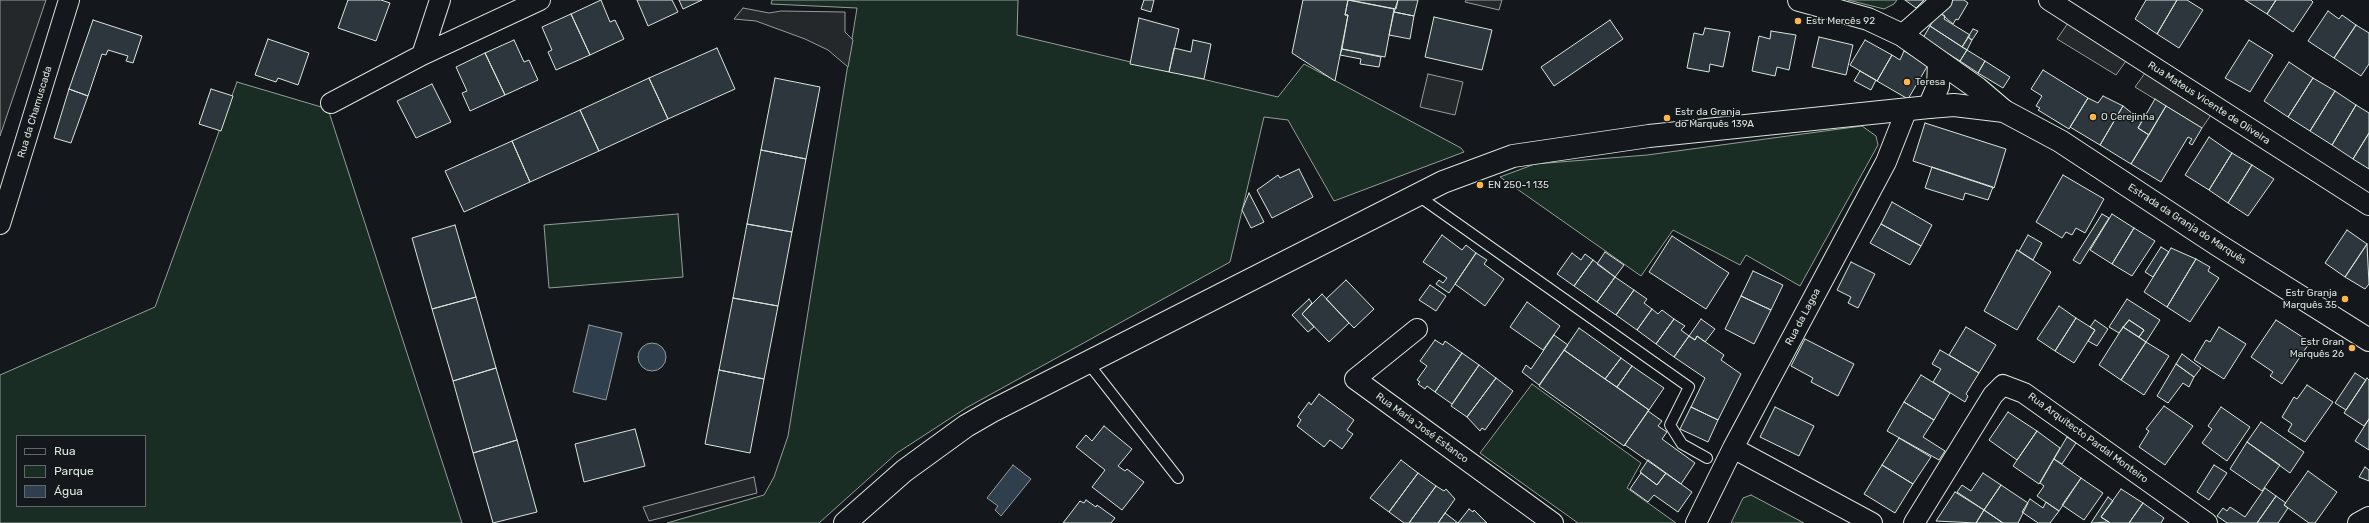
<!DOCTYPE html>
<html>
<head>
<meta charset="utf-8">
<style>
	body { margin:0 }
	#map { position:relative; width:2369px; height:523px; overflow:hidden; background:#14181c; font-family:Rubik,sans-serif }
	canvas { display:block }
	.legend { position:absolute; left:16px; top:435px; width:130px; height:72px; box-sizing:border-box; background:#14181c; border:1px solid #626a69; margin:0; padding:5px 7px; list-style:none; font-size:12px; color:#d8e6dc }
	.legend li { display:flex; align-items:center; gap:8px; height:20px }
	.legend b { width:20px; border:1px solid #626a69 }
</style>
</head>
<body>
<div id="map">
<canvas width="2369" height="523"></canvas>
<ul class="legend">
<li><b style="height:5px;background:#14181c"></b>Rua</li>
<li><b style="height:11px;background:#1a2d24"></b>Parque</li>
<li><b style="height:11px;background:#2f3f4d"></b>Água</li>
</ul>
</div>
<script>
const ctx = document.querySelector('canvas').getContext('2d');
ctx.lineJoin = 'round';
function fill(path, color) { ctx.fillStyle = color; ctx.fill(path, 'evenodd'); }
const shape = rows => new Path2D(rows.map(r => 'M' + r).join(''));
function trace(path, color, width, dash) { ctx.strokeStyle = color; ctx.lineWidth = width; ctx.lineCap = dash ? 'butt' : 'round'; ctx.setLineDash(dash || []); ctx.stroke(path); }
function label(font, color, halo, rows, align = 'center') {
  ctx.font = font + ' Rubik,sans-serif'; ctx.lineWidth = 3; ctx.setLineDash([]); ctx.textBaseline = 'middle'; ctx.strokeStyle = halo; ctx.fillStyle = color; for (const [text, x, y, turn = 0] of rows) {
    ctx.save(); ctx.translate(x, y); ctx.rotate((+turn || 0) * Math.PI / 180); ctx.textAlign = isNaN(turn) ? turn : align; if (halo) ctx.strokeText(text, 0, 0); ctx.fillText(text, 0, 0); ctx.restore();
  }
}
const green = shape([
	[772,0,1018,0,1017,35,1278,97,1304,64,1461,148,1464,152,1334,201,1288,120,1264,117,1230,262,966,408,897,453,819,523,667,523,764,495,774,477,788,436,857,8,771,4,772,0],
	[1848,0,1897,0,1894,4,1884,9,1848,0],
	[237,82,328,109,462,523,0,523,0,375,155,307,237,82],
	[17,436,145,436,145,506,17,506,17,436],
	[1862,126,1876,136,1878,145,1800,286,1746,255,1740,265,1673,230,1641,276,1500,177,1535,164,1647,155,1862,126],
	[678,214,683,277,549,288,544,225,678,214],
	[1532,384,1641,463,1627,488,1676,523,1578,523,1480,453,1532,384],
	[1751,495,1804,523,1731,523,1743,498,1751,495]
]);
const parking = shape([
	[0,0,46,0,0,136,0,0],
	[1466,0,1502,0,1499,10,1465,2,1466,0],
	[743,8,769,13,781,11,845,12,845,32,853,40,848,67,828,50,805,39,756,21,734,19,743,8],
	[2068,23,2126,61,2116,75,2057,39,2068,23],
	[2145,73,2211,115,2202,128,2135,87,2145,73],
	[1428,74,1463,82,1455,115,1420,107,1428,74],
	[754,477,757,493,649,521,643,507,754,477]
]);
const water = shape([
	[589,325,622,333,606,400,573,392,589,325],
	'638 357a14 14 0 1 1 28 0a14 14 0 1 1-28 0Z',
	[1013,465,1031,479,1001,516,995,510,998,506,987,498,1013,465]
]);
const building = shape([
	[348,0,381,0,390,3,376,41,338,28,348,0],
	[601,0,610,22,615,20,624,39,590,55,571,14,601,0],
	[637,0,672,0,678,12,648,26,637,0],
	[679,0,702,0,683,9,679,0],
	[1144,0,1154,0,1151,12,1141,9,1144,0],
	[1303,0,1348,0,1345,15,1348,15,1335,81,1292,53,1303,0],
	[1348,0,1394,9,1385,57,1342,49,1348,15,1345,15,1348,0],
	[1349,0,1398,0,1396,9,1349,0],
	[1398,0,1418,0,1414,16,1394,12,1398,0],
	[1905,0,1924,0,1916,8,1905,0],
	[1950,0,1964,0,1968,3,1958,20,1956,19,1953,24,1939,12,1950,0],
	[2146,0,2177,0,2157,34,2135,19,2146,0],
	[2177,0,2187,0,2203,10,2179,48,2157,34,2177,0],
	[2245,0,2276,0,2267,14,2245,0],
	[2276,0,2311,0,2313,2,2293,32,2267,14,2276,0],
	[2328,11,2339,19,2342,15,2356,25,2334,58,2308,41,2328,11],
	[1394,12,1414,16,1410,39,1389,35,1394,12],
	[1939,12,1945,16,1944,19,1970,35,1962,47,1930,26,1939,12],
	[571,14,590,55,556,70,548,52,552,50,542,27,571,14],
	[1434,17,1492,30,1482,70,1425,57,1434,17],
	[1139,18,1179,29,1169,72,1130,64,1139,18],
	[93,20,142,36,133,63,126,61,128,56,108,50,106,55,102,54,88,96,69,89,93,20],
	[1610,20,1623,39,1554,86,1541,67,1610,20],
	[2356,25,2369,33,2369,64,2361,76,2334,58,2356,25],
	[1930,26,1967,50,1960,61,1923,38,1930,26],
	[1705,28,1730,32,1723,67,1710,64,1709,72,1687,68,1694,33,1703,35,1705,28],
	[1973,29,1978,31,1972,40,1968,37,1973,29],
	[1771,31,1796,35,1789,70,1777,67,1775,76,1752,71,1759,36,1770,39,1771,31],
	[1819,37,1853,45,1846,75,1812,67,1819,37],
	[1968,37,1972,40,1967,50,1962,47,1968,37],
	[268,39,309,53,298,85,278,78,276,82,255,75,268,39],
	[514,40,524,62,529,60,538,80,505,95,485,53,514,40],
	[1193,40,1211,44,1204,79,1169,72,1174,48,1191,52,1193,40],
	[1865,40,1892,55,1877,81,1850,65,1865,40],
	[2249,40,2273,55,2250,92,2225,78,2249,40],
	[717,48,735,89,668,119,649,78,717,48],
	[1342,49,1381,57,1379,67,1360,64,1361,59,1340,55,1342,49],
	[1967,50,1985,61,1978,73,1960,61,1967,50],
	[1904,51,1928,65,1908,99,1877,81,1892,55,1900,60,1904,51],
	[485,53,505,95,470,111,462,93,467,91,456,67,485,53],
	[1985,61,2010,77,2003,88,1978,73,1985,61],
	[2289,62,2313,78,2288,117,2264,101,2289,62],
	[2043,70,2088,98,2069,129,2038,110,2040,108,2036,106,2042,96,2031,89,2043,70],
	[1860,71,1876,80,1871,90,1854,81,1860,71],
	[649,78,668,119,599,151,580,110,649,78],
	[775,78,820,87,806,159,761,150,775,78],
	[2313,78,2335,91,2310,131,2288,117,2313,78],
	[432,84,451,122,416,138,397,101,432,84],
	[69,89,88,96,71,143,54,138,69,89],
	[211,89,233,96,221,131,199,124,211,89],
	[2335,91,2356,105,2332,145,2310,131,2335,91],
	[2103,96,2123,106,2100,145,2070,127,2088,98,2098,103,2103,96],
	[2155,99,2166,106,2149,135,2138,128,2155,99],
	[2356,105,2369,113,2369,133,2353,159,2332,145,2356,105],
	[2123,106,2142,121,2138,128,2149,135,2131,164,2100,145,2123,106],
	[2166,106,2202,128,2192,145,2189,143,2192,139,2188,137,2161,182,2131,164,2166,106],
	[580,110,599,151,530,182,512,141,580,110],
	[1925,123,2006,149,1994,188,1913,161,1925,123],
	[2369,133,2369,169,2353,159,2369,133],
	[2209,137,2232,153,2209,190,2185,175,2209,137],
	[512,141,530,182,464,212,445,171,512,141],
	[761,150,806,159,792,232,747,224,761,150],
	[2232,153,2252,165,2228,203,2209,190,2232,153],
	[2252,165,2274,179,2248,216,2228,203,2252,165],
	[1932,167,1993,187,1988,200,1965,193,1963,200,1925,188,1932,167],
	[1299,169,1313,197,1272,218,1257,190,1278,175,1280,178,1299,169],
	[2063,175,2104,199,2085,233,2076,228,2072,235,2066,232,2062,238,2036,222,2063,175],
	[1249,193,1264,222,1251,228,1242,210,1249,193],
	[1892,202,1932,225,1921,246,1881,224,1892,202],
	[2102,214,2109,218,2080,264,2073,260,2102,214],
	[2112,214,2134,228,2112,264,2090,250,2112,214],
	[747,224,792,232,778,306,733,298,747,224],
	[1881,224,1921,246,1910,265,1870,243,1881,224],
	[455,225,476,297,432,309,412,238,455,225],
	[2134,228,2155,241,2132,276,2112,264,2134,228],
	[2347,230,2367,244,2345,277,2325,263,2347,230],
	[1442,235,1462,250,1466,245,1476,253,1449,293,1436,284,1439,280,1443,283,1447,278,1423,262,1442,235],
	[2028,235,2042,243,2033,260,2019,251,2028,235],
	[1672,236,1729,273,1706,309,1649,272,1672,236],
	[2367,244,2369,284,2365,289,2345,277,2367,244],
	[2161,247,2169,252,2153,277,2145,272,2161,247],
	[2171,248,2196,259,2167,307,2144,292,2171,248],
	[2017,250,2051,272,2017,330,1984,311,2017,250],
	[1605,252,1624,265,1615,277,1597,264,1605,252],
	[1476,253,1487,260,1484,264,1504,279,1485,306,1455,284,1476,253],
	[1572,253,1581,260,1585,254,1593,260,1574,286,1557,274,1572,253],
	[2196,259,2210,267,2208,271,2219,278,2190,322,2167,307,2196,259],
	[1593,260,1615,277,1597,302,1574,286,1593,260],
	[1851,262,1875,274,1858,308,1848,303,1851,297,1837,290,1851,262],
	[1753,271,1783,285,1771,310,1741,296,1753,271],
	[1615,277,1634,290,1616,315,1597,302,1615,277],
	[1346,280,1374,309,1354,328,1326,299,1346,280],
	[1430,285,1446,296,1436,311,1419,300,1430,285],
	[1634,290,1647,299,1644,303,1652,309,1637,330,1616,315,1634,290],
	[1322,294,1349,323,1329,342,1302,314,1322,294],
	[1741,296,1771,310,1754,344,1725,329,1741,296],
	[476,297,496,368,453,381,432,309,476,297],
	[733,298,778,306,764,379,719,370,733,298],
	[1309,299,1312,303,1302,314,1314,327,1308,332,1292,315,1309,299],
	[2127,299,2160,320,2146,342,2139,337,2144,330,2129,320,2119,333,2109,327,2127,299],
	[1527,302,1560,326,1543,350,1510,327,1527,302],
	[2059,306,2076,318,2055,351,2037,339,2059,306],
	[1652,309,1658,314,1662,310,1674,319,1656,344,1637,330,1652,309],
	[2076,318,2095,330,2074,363,2055,351,2076,318],
	[1674,319,1685,326,1681,330,1689,336,1674,357,1656,344,1674,319],
	[1701,319,1715,329,1705,342,1697,336,1695,340,1689,336,1701,319],
	[2095,320,2108,329,2097,346,2088,341,2095,330,2090,327,2095,320],
	[2129,320,2144,330,2139,337,2123,327,2129,320],
	[2276,320,2310,342,2282,384,2270,376,2273,372,2251,357,2276,320],
	[1966,327,1996,345,1979,373,1949,355,1966,327],
	[2123,327,2146,342,2121,380,2099,365,2123,327],
	[2219,327,2246,344,2224,379,2194,360,2206,340,2210,342,2219,327],
	[1579,328,1621,358,1605,379,1564,350,1579,328],
	[1554,335,1568,345,1539,385,1522,372,1526,365,1531,369,1554,335],
	[1689,336,1695,340,1697,336,1724,355,1721,360,1741,374,1718,420,1691,407,1705,378,1674,357,1689,336],
	[1805,339,1854,364,1838,396,1811,382,1813,378,1791,366,1805,339],
	[1435,340,1443,345,1445,341,1462,353,1435,392,1427,386,1425,389,1418,384,1420,382,1417,380,1427,366,1420,361,1435,340],
	[2146,342,2169,356,2144,395,2121,380,2146,342],
	[1564,350,1649,410,1624,446,1539,386,1564,350],
	[1940,350,1979,373,1966,394,1968,396,1965,402,1933,382,1941,369,1932,364,1940,350],
	[1462,353,1479,365,1452,404,1435,392,1462,353],
	[2182,354,2201,368,2194,377,2176,364,2182,354],
	[1621,358,1632,366,1617,387,1605,379,1621,358],
	[2176,364,2194,377,2189,387,2183,383,2168,403,2157,396,2176,364],
	[1479,365,1496,378,1467,417,1451,406,1479,365],
	[1632,366,1664,388,1649,410,1617,387,1632,366],
	[496,368,517,440,473,453,453,381,496,368],
	[719,370,764,379,750,453,705,444,719,370],
	[2355,373,2366,380,2346,410,2335,403,2355,373],
	[1921,375,1950,393,1934,420,1904,402,1921,375],
	[1496,378,1513,391,1485,430,1482,428,1480,431,1467,417,1496,378],
	[2367,378,2369,380,2369,419,2364,426,2344,413,2367,378],
	[2307,385,2333,402,2305,442,2288,431,2292,424,2282,417,2294,397,2297,399,2307,385],
	[1319,394,1354,420,1347,430,1353,434,1342,449,1330,440,1324,447,1297,426,1301,420,1298,417,1309,402,1311,405,1319,394],
	[1904,402,1934,420,1923,437,1945,451,1939,460,1887,431,1904,402],
	[2164,406,2193,426,2165,465,2139,447,2149,431,2146,429,2164,406],
	[1691,407,1718,420,1708,442,1680,429,1691,407],
	[1775,407,1814,426,1799,456,1760,437,1775,407],
	[2221,407,2250,427,2227,461,2202,443,2212,429,2208,426,2221,407],
	[1648,411,1662,421,1658,426,1667,432,1662,439,1695,463,1681,484,1625,445,1624,446,1648,411],
	[2008,412,2037,431,2017,460,1989,440,2008,412],
	[2369,419,2369,450,2355,441,2369,419],
	[2261,422,2304,452,2290,473,2247,442,2261,422],
	[1104,426,1132,449,1118,466,1125,471,1127,469,1144,482,1122,510,1092,487,1105,470,1076,447,1086,435,1092,441,1104,426],
	[635,429,645,466,584,482,575,444,635,429],
	[2037,431,2060,448,2039,484,2013,466,2037,431],
	[2067,437,2076,443,2062,464,2054,459,2067,437],
	[1899,438,1931,457,1913,484,1882,465,1899,438],
	[517,440,537,512,493,523,473,453,517,440],
	[2247,442,2280,465,2262,491,2230,469,2247,442],
	[2054,459,2081,478,2059,511,2037,496,2044,486,2040,483,2054,459],
	[1401,460,1418,473,1389,512,1370,498,1401,460],
	[1648,460,1666,473,1657,485,1640,472,1648,460],
	[1882,465,1913,484,1895,513,1864,494,1882,465],
	[2214,465,2227,473,2209,500,2197,492,2214,465],
	[2365,467,2369,470,2369,481,2359,477,2365,467],
	[2308,471,2337,492,2315,523,2309,523,2284,505,2308,471],
	[1418,473,1436,486,1409,523,1404,523,1389,512,1418,473],
	[1641,473,1657,485,1666,473,1692,492,1678,512,1654,495,1648,502,1630,489,1641,473],
	[1983,473,2001,485,1984,510,1957,492,1962,485,1971,491,1983,473],
	[2081,478,2103,493,2084,520,2062,505,2081,478],
	[2001,485,2028,503,2018,523,2003,523,1984,510,2001,485],
	[1436,486,1444,491,1446,489,1455,499,1438,523,1409,523,1436,486],
	[2265,488,2276,496,2257,523,2227,523,2217,516,2223,508,2227,511,2230,507,2245,517,2265,488],
	[2121,489,2143,503,2129,523,2110,523,2101,517,2121,489],
	[1955,492,1984,510,1976,523,1936,521,1955,492],
	[2276,496,2286,503,2284,505,2288,508,2278,523,2257,523,2276,496],
	[2108,497,2113,501,2101,517,2109,522,2091,523,2108,497],
	[2030,499,2043,508,2046,502,2059,511,2050,523,2038,523,2022,512,2030,499],
	[1086,500,1096,507,1097,505,1115,518,1111,523,1063,523,1080,501,1084,503,1086,500],
	[2143,503,2164,518,2161,523,2129,523,2143,503],
	[1469,509,1473,512,1474,510,1487,523,1458,523,1469,509],
	[1984,510,2003,523,1976,523,1984,510],
	[1445,513,1458,523,1438,523,1445,513]
]);
const service = shape([
	[1417,195,1689,387,1670,425,1682,444,1707,458],
	[1088,363,1178,478]
]);
const minor = shape([
	[2049,0,2369,205],
	[1902,35,1942,0],
	[422,55,540,0],
	[331,103,422,55,440,0],
	[0,224,69,0],
	[1417,329,1355,379,1553,523],
	[1733,448,1872,523],
	[1696,523,1733,448,1886,162,1907,109],
	[1914,523,1993,395,2003,385,2024,393,2207,523],
	[2358,523,2369,517]
]);
const tertiary = shape([
	[1799,0,1868,19,1902,35,1977,88,2004,111],
	[1929,107,1938,86,1939,62]
]);
const secondary = shape([
	[845,523,904,471,966,426,992,411,1443,182,1513,156,1649,136,1929,107,1954,105,2004,111,2060,141,2218,245,2369,340]
]);
const markers = [
	[1798,21,4,"#ffb74d"],
	[1907,82,4,"#ffb74d"],
	[2093,117,4,"#ffb74d"],
	[1667,118,4,"#ffb74d"],
	[1480,185,4,"#ffb74d"],
	[2345,299,4,"#ffb74d"],
	[2352,348,4,"#ffb74d"]
];
const poiNames = [
	["Estr Mercês 92",1806,21],
	["Teresa",1915,82],
	["Estr da Granja",1675,112],
	["do Marquês 139A",1675,124],
	["O Cerejinha",2101,117],
	["EN 250-1 135",1488,185],
	["Estr Granja",2337,293,"right"],
	["Marquês 35",2337,305,"right"],
	["Estr Gran",2344,342,"right"],
	["Marquês 26",2344,354,"right"]
];
const streetNames = [
	["Rua Mateus Vicente de Oliveira",2209,103,33],
	["Rua da Chamuscada",35,112,-73],
	["Estrada da Granja do Marquês",2187,224,33],
	["Rua da Lagoa",1803,317,-62],
	["Rua Maria José Estanco",1422,428,36],
	["Rua Arquitecto Pardal Monteiro",2088,438,36]
];
fill(green, '#1a2d24');
trace(green, '#939e99', 1);
fill(parking, '#24282b');
trace(parking, '#939e99', 1);
fill(water, '#2f3f4d');
trace(water, '#939e99', 1);
fill(building, '#2c363c');
trace(building, '#d8e6dc', 1);
trace(service, '#d8e6dc', 12);
trace(minor, '#d8e6dc', 22);
trace(tertiary, '#d8e6dc', 24);
trace(secondary, '#d8e6dc', 24);
trace(service, '#14181c', 10);
trace(minor, '#14181c', 20);
trace(tertiary, '#14181c', 22);
trace(secondary, '#14181c', 22);
for (const [x, y, r, color] of markers) { const dot = new Path2D(); dot.arc(x, y, r, 0, 2 * Math.PI); ctx.fillStyle = color; ctx.fill(dot); trace(dot, '#14181c', 1.5); }
label('10px', '#d8e6dc', '#14181c', poiNames, 'left');
label('10px', '#d8e6dc', '#14181c', streetNames);
</script>
</body>
</html>
